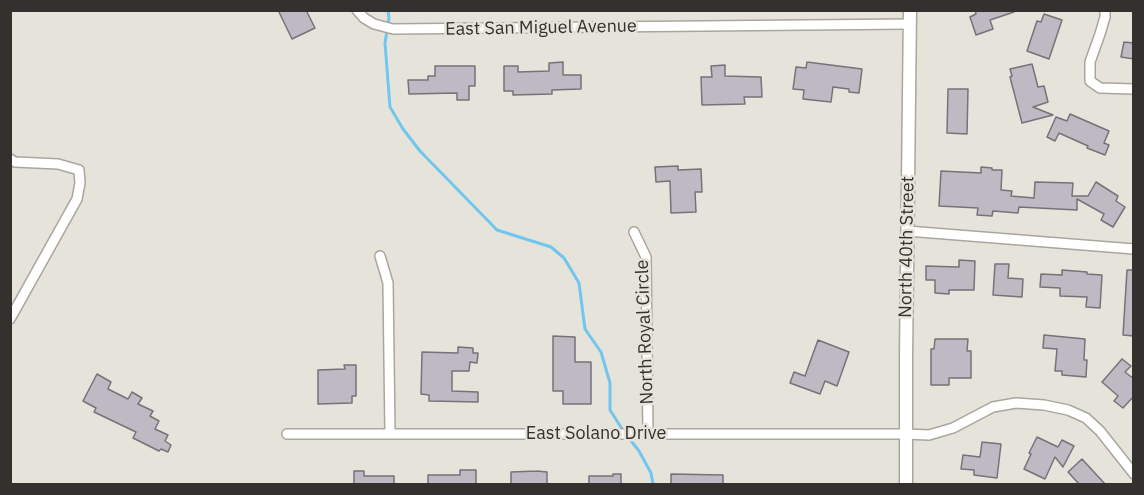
<!DOCTYPE html>
<html>
<head>
<meta charset="utf-8">
<style>
	body { margin:0 }
	#map { position:relative; width:1144px; height:495px; overflow:hidden; background:#e6e4da; font-family:"IBM Plex Sans",sans-serif }
	canvas { display:block }
	.frame { position:absolute; inset:0; border:12px solid #32312d; pointer-events:none }
</style>
</head>
<body>
<div id="map">
<canvas width="1144" height="495"></canvas>
<div class="frame"></div>
</div>
<script>
const ctx = document.querySelector('canvas').getContext('2d');
ctx.lineJoin = 'round';
const shape = rows => new Path2D(rows.map(r => 'M' + r).join(''));
function trace(path, color, width, dash) { ctx.strokeStyle = color; ctx.lineWidth = width; ctx.lineCap = dash ? 'butt' : 'round'; ctx.setLineDash(dash || []); ctx.stroke(path); }
function fill(path, color) { ctx.fillStyle = color; ctx.fill(path, 'evenodd'); }
function label(font, color, halo, rows, align = 'center') {
  ctx.font = font + ' "IBM Plex Sans",sans-serif'; ctx.lineWidth = 5; ctx.setLineDash([]); ctx.textBaseline = 'middle'; ctx.strokeStyle = halo; ctx.fillStyle = color; for (const [text, x, y, turn = 0] of rows) {
    ctx.save(); ctx.translate(x, y); ctx.rotate((+turn || 0) * Math.PI / 180); ctx.textAlign = isNaN(turn) ? turn : align; if (halo) ctx.strokeText(text, 0, 0); ctx.fillText(text, 0, 0); ctx.restore();
  }
}
const stream = shape([
	[388,10,389,18,385,43,390,107,403,129,420,151,497,230,551,247,564,258,579,283,585,329,601,352,610,383,610,410,624,432],
	[628,437,639,451,651,473,653,484]
]);
const building = shape([
	[278,10,306,10,315,28,292,39,278,10],
	[975,10,1014,10,1014,12,990,20,993,29,976,35,970,17,976,14,975,10],
	[1044,14,1062,20,1049,59,1027,51,1037,21,1041,22,1044,14],
	[1124,42,1134,43,1134,59,1121,57,1124,42],
	[563,62,563,75,581,75,581,89,552,90,552,94,513,95,513,91,504,91,504,66,518,66,518,72,549,71,549,63,563,62],
	[807,62,862,69,859,93,849,92,849,89,833,87,831,102,803,99,804,90,793,89,796,67,806,68,807,62],
	[1032,64,1038,87,1044,86,1048,102,1033,107,1053,115,1022,123,1010,77,1012,76,1010,69,1032,64],
	[725,65,725,76,761,77,762,97,744,97,745,104,702,105,701,77,712,77,711,66,725,65],
	[435,66,475,66,475,86,469,86,469,100,457,100,457,93,409,94,408,80,428,80,428,76,435,76,435,66],
	[948,89,968,89,967,134,947,133,948,89],
	[1070,114,1109,131,1104,143,1109,145,1105,155,1087,148,1088,146,1059,133,1055,141,1047,137,1056,117,1067,121,1070,114],
	[678,166,678,170,701,169,702,192,695,192,696,212,671,213,670,181,656,182,655,167,678,166],
	[981,167,992,168,992,170,1002,170,1001,190,1012,191,1011,196,1034,198,1035,182,1073,183,1072,196,1088,196,1096,182,1118,196,1116,201,1125,207,1113,227,1101,220,1104,214,1077,199,1077,210,1019,207,1018,213,993,211,992,216,977,215,978,208,939,206,941,171,981,173,981,167],
	[959,260,975,261,974,290,949,290,949,294,935,293,935,280,926,280,926,266,959,267,959,260],
	[995,264,1009,264,1008,278,1023,279,1022,297,993,295,995,264],
	[1062,270,1087,272,1087,274,1102,275,1100,308,1086,307,1087,297,1060,296,1060,288,1040,287,1041,274,1062,275,1062,270],
	[1127,270,1134,270,1134,336,1123,335,1127,270],
	[1044,335,1085,339,1084,360,1087,360,1086,377,1062,375,1062,371,1055,371,1057,349,1043,348,1044,335],
	[553,336,575,337,575,362,591,362,591,404,563,404,563,391,553,391,553,336],
	[935,339,968,339,967,351,971,351,971,378,949,378,949,385,931,385,931,349,934,349,935,339],
	[818,340,849,352,837,386,825,381,820,394,790,383,794,372,805,376,818,340],
	[458,347,473,348,473,353,478,353,477,363,470,362,469,371,452,371,452,391,478,392,478,402,429,401,429,395,421,394,422,352,458,353,458,347],
	[1122,359,1131,366,1125,372,1134,379,1134,396,1123,408,1114,401,1118,396,1102,382,1122,359],
	[344,365,356,365,356,396,352,396,352,403,318,404,318,370,345,369,344,365],
	[97,374,111,382,108,389,128,399,132,392,142,398,138,404,153,411,150,416,159,421,155,429,168,435,165,441,171,445,168,452,161,449,159,451,133,438,136,432,94,412,96,408,83,401,97,374],
	[1037,437,1058,447,1062,440,1074,446,1063,467,1055,457,1045,479,1024,469,1031,454,1029,453,1037,437],
	[982,442,1001,444,997,478,974,475,974,470,961,469,963,455,980,457,982,442],
	[1082,459,1105,484,1079,484,1068,472,1082,459],
	[460,470,476,470,476,484,428,484,428,475,460,475,460,470],
	[354,471,364,471,364,476,394,476,394,484,354,484,354,471],
	[537,471,547,472,547,484,511,484,511,472,537,471],
	[613,474,621,474,621,484,589,484,589,476,613,476,613,474],
	[671,474,723,475,723,484,671,484,671,474]
]);
const minor = shape([
	[357,10,364,18,374,24,393,29,910,24],
	[1105,10,1105,17,1100,34,1090,62,1090,81,1100,88,1134,89],
	[10,159,15,162,58,164,79,170,80,183,77,199,10,319],
	[907,231,1134,249],
	[634,232,646,257,648,434],
	[380,256,388,283,390,434],
	[287,434,906,434,929,435,953,428,993,407,1016,403,1044,405,1068,410,1086,418,1100,431,1134,474]
]);
const tertiary = shape([
	[906,484,906,356,910,10]
]);
const streetNames = [
	["East San Miguel Avenue",541,28,-1],
	["North 40th Street",907,247,-89],
	["North Royal Circle",645,332,-92],
	["East Solano Drive",596,434]
];
trace(stream, '#71c6ef', 3);
fill(building, '#beb9c2');
trace(building, '#767279', 1.5);
trace(minor, '#a9a69d', 12);
trace(tertiary, '#a9a69d', 15);
trace(minor, '#fff', 9);
trace(tertiary, '#fff', 12);
label('18px', '#32312d', '#e6e4da', streetNames);
</script>
</body>
</html>
